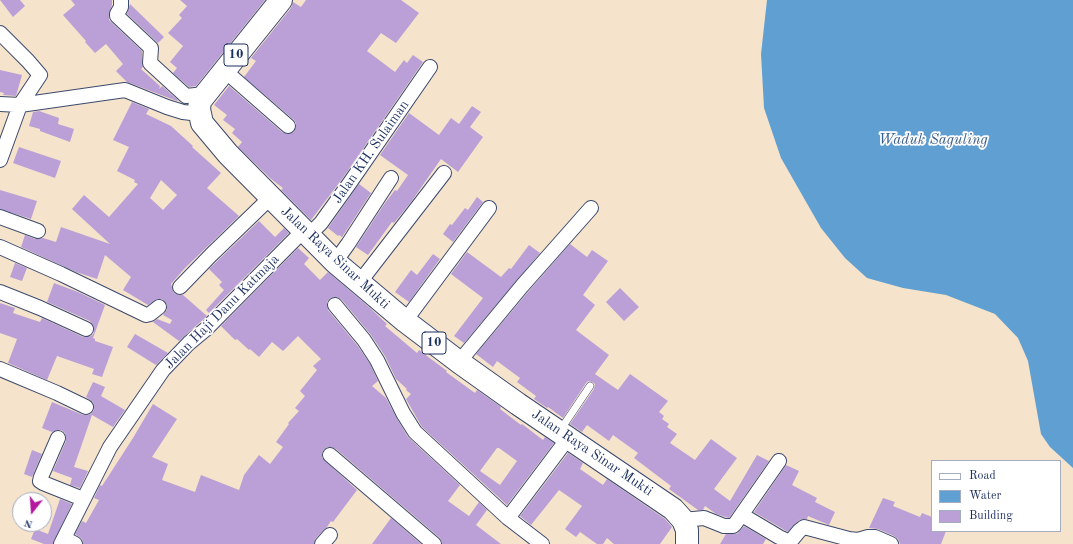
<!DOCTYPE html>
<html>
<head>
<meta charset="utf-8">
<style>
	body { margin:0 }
	#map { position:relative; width:1073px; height:544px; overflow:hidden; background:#f5e3cb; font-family:"Old Standard TT",serif }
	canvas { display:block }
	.legend { position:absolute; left:931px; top:460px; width:130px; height:72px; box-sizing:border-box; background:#fff; border:1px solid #a4acbf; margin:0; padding:5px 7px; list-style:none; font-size:12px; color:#1b2f5e }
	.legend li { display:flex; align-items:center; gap:8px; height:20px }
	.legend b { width:20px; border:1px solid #a4acbf }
	.north { position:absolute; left:12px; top:492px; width:40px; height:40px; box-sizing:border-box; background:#fff; border:1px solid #a4acbf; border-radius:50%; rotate:197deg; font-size:11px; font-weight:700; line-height:16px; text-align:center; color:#1b2f5e }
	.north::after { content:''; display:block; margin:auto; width:14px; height:18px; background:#b5179e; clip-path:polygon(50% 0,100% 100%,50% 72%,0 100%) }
</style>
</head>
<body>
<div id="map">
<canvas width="1073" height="544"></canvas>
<ul class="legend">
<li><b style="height:5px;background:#fff"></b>Road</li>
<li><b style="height:11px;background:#609fd2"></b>Water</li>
<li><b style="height:11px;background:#baa0d7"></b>Building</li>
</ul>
<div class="north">N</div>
</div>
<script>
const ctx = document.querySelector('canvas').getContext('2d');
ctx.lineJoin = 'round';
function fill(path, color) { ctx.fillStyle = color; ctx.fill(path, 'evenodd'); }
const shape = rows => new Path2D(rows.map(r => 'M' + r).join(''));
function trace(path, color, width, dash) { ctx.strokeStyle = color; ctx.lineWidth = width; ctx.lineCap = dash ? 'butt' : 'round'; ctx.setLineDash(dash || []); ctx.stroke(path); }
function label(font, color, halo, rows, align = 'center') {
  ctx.font = font + ' "Old Standard TT",serif'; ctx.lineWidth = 3.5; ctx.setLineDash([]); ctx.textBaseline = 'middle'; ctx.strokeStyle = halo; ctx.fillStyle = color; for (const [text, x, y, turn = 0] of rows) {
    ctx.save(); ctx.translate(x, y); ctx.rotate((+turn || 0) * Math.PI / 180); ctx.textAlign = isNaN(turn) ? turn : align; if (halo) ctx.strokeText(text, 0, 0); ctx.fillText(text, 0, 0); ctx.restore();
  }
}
const water = shape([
	[767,0,1073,0,1073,468,1050,447,1041,434,1028,361,1018,338,995,314,946,295,903,288,867,278,845,258,821,228,781,158,764,108,761,54]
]);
const building = shape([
	[0,0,20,0,25,6,13,17],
	[71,0,112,0,112,5,109,14,109,20,142,51,142,62,143,67,141,69,160,86,159,89,162,86,178,100,177,101,127,82,116,71,123,64,106,44,95,53,85,42,86,41,63,15,75,5],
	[180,0,265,0,196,86,189,87,173,73,177,68,170,62,183,46,168,33,182,18,179,15,187,6],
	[306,0,401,0,419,13,396,43,381,33,367,51,395,72,404,60,407,63,413,55,423,62,342,179,311,220,281,190,283,188,271,179,238,147,242,142,232,133,235,129,223,120,227,115,214,105,229,86,282,132,287,134,294,132,296,127,296,123,294,120,244,77,256,61,251,58,291,8,293,2,301,7],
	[130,4,164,37,158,43,127,14],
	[0,70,22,75,16,96,3,95,4,93,0,92],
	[132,102,149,109,146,114,171,126,193,146,192,147,221,173,207,188,239,216,184,269,171,284,174,293,178,295,183,295,207,316,179,341,153,322,157,319,170,324,172,320,163,315,167,310,167,305,165,302,162,299,157,299,148,305,123,290,131,277,105,255,97,279,76,272,21,247,25,235,35,239,43,238,56,242,61,227,110,244,72,209,84,195,109,217,138,184,134,182,135,180,117,171,129,147,113,140],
	[161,180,177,195,163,210,150,198],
	[472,106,481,112,470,127,483,137,458,172,441,159,411,202,394,223,392,222,368,255,356,247,385,203,395,190,397,191,408,175,380,155,409,113,439,135,451,118,459,124],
	[39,111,59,118,58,124,74,129,70,142,40,131,40,129,29,126,33,112],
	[19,147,61,161,55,178,13,163],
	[359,184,371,193,342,237,339,235,338,236,328,228],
	[0,190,37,201,31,219,0,209],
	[477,197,483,202,453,242,443,234,450,224,452,225,465,208,468,210],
	[259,221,275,237,284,228,289,233,209,313,206,310,224,290,219,285,222,282,209,269],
	[570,244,587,257,592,250,608,261,583,295,595,305,576,330,609,355,595,374,618,390,630,374,668,401,659,412,664,416,662,419,669,424,667,427,677,434,670,443,695,460,711,439,737,458,714,489,730,501,757,455,769,461,729,518,716,514,705,506,703,510,698,510,669,489,671,486,634,458,638,453,613,435,609,441,587,425,582,432,570,424,594,389,595,384,592,382,588,381,586,383,563,418,548,407,547,408,534,399,536,396,517,382,520,378,497,361,493,367,476,354,528,292],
	[529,245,540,253,464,343,454,336,483,298,451,274,467,252,501,277,509,268,511,269],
	[298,248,309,258,304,264,320,280,328,272,369,307,387,324,385,326,417,353,419,350,447,371,446,372,475,393,477,390,501,407,500,409,521,425,522,424,543,440,545,437,554,443,507,505,422,427,406,399,411,394,406,390,407,389,396,379,385,356,371,335,342,300,338,297,334,297,330,298,327,302,327,306,328,310,357,345,370,364,378,381,372,386,386,398,396,417,408,437,460,485,448,501,469,516,479,502,487,510,476,525,501,544,442,544,440,538,336,449,331,447,327,447,323,450,322,454,322,458,357,490,333,522,331,521,327,527,316,538,314,544,83,544,82,539,75,534,82,521,86,523,99,500,94,498,100,485,102,486,133,438,153,404,177,419,152,457,168,464,162,480,195,492,201,475,239,490,244,475,259,455,270,464,283,447,276,442,289,424,288,423,299,411,295,408,305,396,300,391,317,370,313,366,321,359,298,336,283,351,272,342,259,357,250,349,249,350,237,339,235,340,221,326],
	[497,448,499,448,517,461,500,485,480,471],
	[433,254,440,259,409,302,395,292,411,270,417,275],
	[15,263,27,268,22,281,10,277],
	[54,283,78,292,105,305,93,338,95,339,95,341,113,347,102,377,92,374,94,369,57,356,47,380,8,363,17,339,0,333,0,303,15,308,13,313,40,322,42,318,83,337,91,336,94,333,94,328,90,321,47,302],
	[620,288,639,307,624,321,606,302],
	[135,334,168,353,156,365,127,347],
	[93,382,105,387,101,396,125,410,113,427,92,415,74,467,88,471,80,488,70,485,72,478,53,471,66,441,66,437,65,433,61,430,57,430,52,432,42,428,52,402,83,415,87,415,91,414,94,410,94,406,93,402,86,397],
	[32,450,42,454,32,477,24,474],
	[568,453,583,463,580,469,603,485,607,479,665,519,672,527,660,544,614,544,607,538,603,544,597,544,580,532,576,537,565,529,582,506,559,490,531,525,520,516],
	[786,465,799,471,792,485,817,498,815,502,835,512,829,525,808,516,807,519,803,519,799,520,788,532,754,512],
	[883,498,895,502,893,506,920,517,922,513,932,517,932,531,946,531,941,544,900,544,898,539,894,536,878,529,869,528],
	[60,499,72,504,53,544,44,544,31,539,35,529,48,534],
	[391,518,421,544,372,544],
	[744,526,766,539,763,544,720,544,726,534,737,534]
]);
const service = shape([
	[561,429,590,386]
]);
const minor = shape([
	[121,0,121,7,117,14,117,16,151,48,150,63,186,96,205,94],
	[0,33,28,61,40,75,20,105,0,160],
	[224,70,288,126],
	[0,104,20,105,125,90,167,107,183,112,200,114],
	[0,217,38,231],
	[309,235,321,223,349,184,430,67],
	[0,247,61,274,146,315,150,314,159,307],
	[335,262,348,244,391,178],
	[359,283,444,173],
	[180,287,211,255,270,198],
	[0,292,40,308,86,329],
	[335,305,364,340,377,360,403,413,415,432,508,518,542,544],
	[405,321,489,208],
	[459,362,522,286,591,208],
	[0,369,57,393,86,407],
	[58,438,41,477,40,481,43,483,83,499],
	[330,455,434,544],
	[742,515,779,537,790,542,799,531,804,527,849,539,858,540,868,537,875,537,891,544],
	[508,518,569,437],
	[683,520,704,518,724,526,733,526,735,524,779,461],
	[64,538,75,544],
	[61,544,110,447,163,370,189,343,206,329,304,230],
	[322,544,330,535]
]);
const trunk = shape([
	[281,0,200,101,199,109,202,123,228,154,335,262,405,321,459,362,518,404,673,509,683,520,687,530,687,544]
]);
const shields = [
	[236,55,24],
	[434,343,24]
];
const shieldNames = [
	["10",236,55],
	["10",434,343]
];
const streetNames = [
	["Jalan KH. Sulaiman",371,152,-55],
	["Jalan Raya Sinar Mukti",335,258,43],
	["Jalan Haji Danu Katmaja",222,312,-45],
	["Jalan Raya Sinar Mukti",592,453,34]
];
const waterNames = [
	["Waduk Saguling",933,140]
];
fill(water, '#609fd2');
fill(building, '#baa0d7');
trace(service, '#3c4a6e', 8);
trace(minor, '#3c4a6e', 16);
trace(trunk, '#3c4a6e', 24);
trace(service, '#fff', 7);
trace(minor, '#fff', 14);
trace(trunk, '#fff', 22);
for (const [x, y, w] of shields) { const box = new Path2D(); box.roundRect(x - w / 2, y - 11, w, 22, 3); ctx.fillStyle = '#fff'; ctx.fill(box); trace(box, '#1b2f5e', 1); }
label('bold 13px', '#1b2f5e', null, shieldNames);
label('14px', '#1b2f5e', '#fff', streetNames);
label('italic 15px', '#375c8c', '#fff', waterNames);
</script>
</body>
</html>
